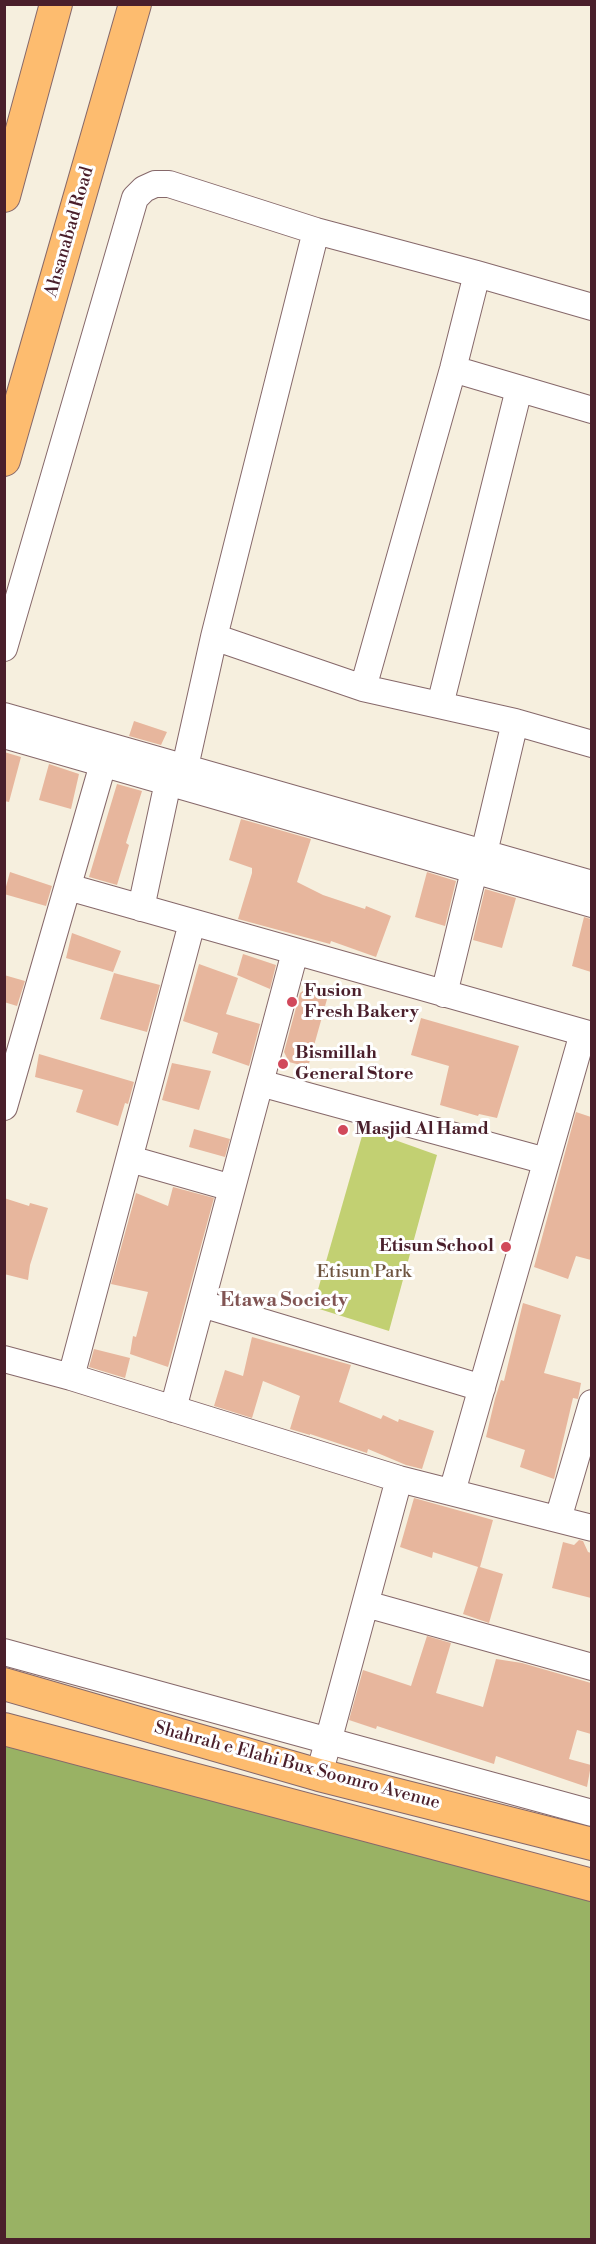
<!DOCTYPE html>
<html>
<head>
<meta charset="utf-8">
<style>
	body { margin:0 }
	#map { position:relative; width:596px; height:2244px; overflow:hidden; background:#f6efde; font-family:"Libre Bodoni",serif }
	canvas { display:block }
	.frame { position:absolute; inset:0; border:6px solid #4a1f2b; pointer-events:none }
</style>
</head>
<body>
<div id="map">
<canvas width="596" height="2244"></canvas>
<div class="frame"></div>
</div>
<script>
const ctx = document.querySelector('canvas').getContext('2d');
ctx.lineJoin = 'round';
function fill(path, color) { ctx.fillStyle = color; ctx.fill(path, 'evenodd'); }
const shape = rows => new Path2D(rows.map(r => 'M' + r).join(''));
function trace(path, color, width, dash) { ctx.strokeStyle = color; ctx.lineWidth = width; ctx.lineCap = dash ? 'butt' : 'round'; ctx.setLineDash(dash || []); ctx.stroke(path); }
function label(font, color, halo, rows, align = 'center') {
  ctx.font = font + ' "Libre Bodoni",serif'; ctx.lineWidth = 6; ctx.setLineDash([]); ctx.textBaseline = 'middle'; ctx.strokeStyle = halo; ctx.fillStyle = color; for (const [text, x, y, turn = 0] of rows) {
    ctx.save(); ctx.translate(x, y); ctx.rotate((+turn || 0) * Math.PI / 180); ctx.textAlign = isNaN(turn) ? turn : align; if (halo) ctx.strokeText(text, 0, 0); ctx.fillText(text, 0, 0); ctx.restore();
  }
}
const green = shape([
	[364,1129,437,1155,389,1331,313,1307]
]);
const forest = shape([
	[4,1733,591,1891,591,2239,5,2239]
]);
const building = shape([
	[134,721,167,732,161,745,129,736],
	[4,752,21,757,9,802,4,801],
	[49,764,79,774,71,809,39,800],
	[117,784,142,791,126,843,129,845,117,885,89,877],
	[241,819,311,839,297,882,323,895,365,909,366,906,391,916,376,957,331,941,330,944,238,919,252,873,252,868,229,860],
	[10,872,52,886,46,906,4,894],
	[427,872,456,881,445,926,415,917],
	[485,889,516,898,502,948,473,940],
	[584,917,591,919,591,972,572,966],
	[72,933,121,951,113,972,66,958],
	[243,954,276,965,270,989,237,975],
	[199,964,238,978,226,1014,260,1024,249,1066,212,1053,218,1033,183,1021],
	[114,973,160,985,147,1032,100,1019],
	[4,975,25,981,17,1006,4,1002],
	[310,986,329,992,308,1067,289,1062,284,1052,300,993],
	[421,1018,519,1046,497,1118,479,1114,478,1116,440,1105,449,1066,411,1055],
	[39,1054,134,1082,128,1104,125,1103,118,1126,76,1112,83,1090,35,1077],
	[172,1063,211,1071,199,1110,162,1100],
	[576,1112,591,1117,591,1260,576,1256,568,1279,534,1267],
	[194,1129,230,1139,225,1157,189,1147],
	[173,1187,214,1198,168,1367,130,1354,133,1336,136,1337,148,1292,111,1284,136,1193,168,1206],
	[4,1198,29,1206,30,1203,48,1208,30,1265,28,1280,4,1274],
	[523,1303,561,1315,544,1373,581,1383,578,1399,573,1398,554,1479,520,1467,525,1450,486,1437,495,1399,501,1380,504,1381],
	[252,1337,351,1365,339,1402,381,1419,383,1415,398,1422,399,1419,434,1431,422,1469,406,1465,368,1449,367,1453,310,1434,310,1435,290,1429,300,1396,263,1381,252,1418,214,1406,225,1370,243,1376],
	[94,1349,130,1358,125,1378,89,1367],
	[414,1498,493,1520,480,1567,503,1574,489,1623,463,1614,478,1567,433,1552,432,1558,400,1547],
	[579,1540,583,1541,588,1552,591,1553,591,1598,552,1588,563,1542,574,1545],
	[427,1636,451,1643,436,1693,483,1707,496,1659,522,1663,591,1683,591,1734,577,1730,569,1759,591,1765,587,1787,496,1756,494,1764,377,1726,376,1729,349,1720,363,1670,411,1686]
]);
const minor = shape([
	[453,369,592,410],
	[214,637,363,688,515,722,592,744],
	[4,648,135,198,144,189,155,184,169,184,316,231,477,274,592,307],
	[363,688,453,369,477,274],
	[440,705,519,389],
	[4,716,592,884],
	[4,735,592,904],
	[185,767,214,637,316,231],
	[484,853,515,722],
	[68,887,592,1035],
	[141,908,168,782],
	[444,994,474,871],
	[260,1083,546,1161],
	[4,1107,103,764],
	[130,1159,232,1188],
	[202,1304,482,1388],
	[4,1359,71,1377,399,1479,592,1528],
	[71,1377,192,923],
	[173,1409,295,952],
	[452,1492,583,1033],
	[558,1519,592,1403],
	[366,1604,592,1667],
	[4,1652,592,1813],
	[319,1775,399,1479]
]);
const major = shape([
	[4,196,56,4],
	[4,460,135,4],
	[4,1684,319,1775,592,1844],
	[4,1729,592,1885]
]);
const markers = [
	[292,1002,6,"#d1495b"],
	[283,1064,6,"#d1495b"],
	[343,1130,6,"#d1495b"],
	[506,1247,6,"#d1495b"]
];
const streetNames = [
	["Ahsanabad Road",70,232,-74],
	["Shahrah e Elahi Bux Soomro Avenue",297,1766,15]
];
const poiNames = [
	["Fusion",304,992],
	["Fresh Bakery",304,1013],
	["Bismillah",295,1054],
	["General Store",295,1075],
	["Masjid Al Hamd",355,1130],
	["Etisun School",494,1247,"right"]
];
const parkNames = [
	["Etisun Park",364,1273]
];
const neighbourhoodNames = [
	["Etawa Society",284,1301]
];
fill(green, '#c2d072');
fill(forest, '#99b264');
fill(building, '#e7b69d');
trace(minor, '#86686a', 28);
trace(major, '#86686a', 34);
trace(minor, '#fff', 26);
trace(major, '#fdbc6f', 32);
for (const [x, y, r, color] of markers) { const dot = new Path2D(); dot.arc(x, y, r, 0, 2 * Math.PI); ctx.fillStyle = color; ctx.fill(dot); trace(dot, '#fff', 2); }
label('18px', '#4a1f2b', '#fff', streetNames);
label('bold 18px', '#4a1f2b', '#fff', poiNames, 'left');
label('18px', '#6e5440', '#fff', parkNames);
label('bold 20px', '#815453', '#fff', neighbourhoodNames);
</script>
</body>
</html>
